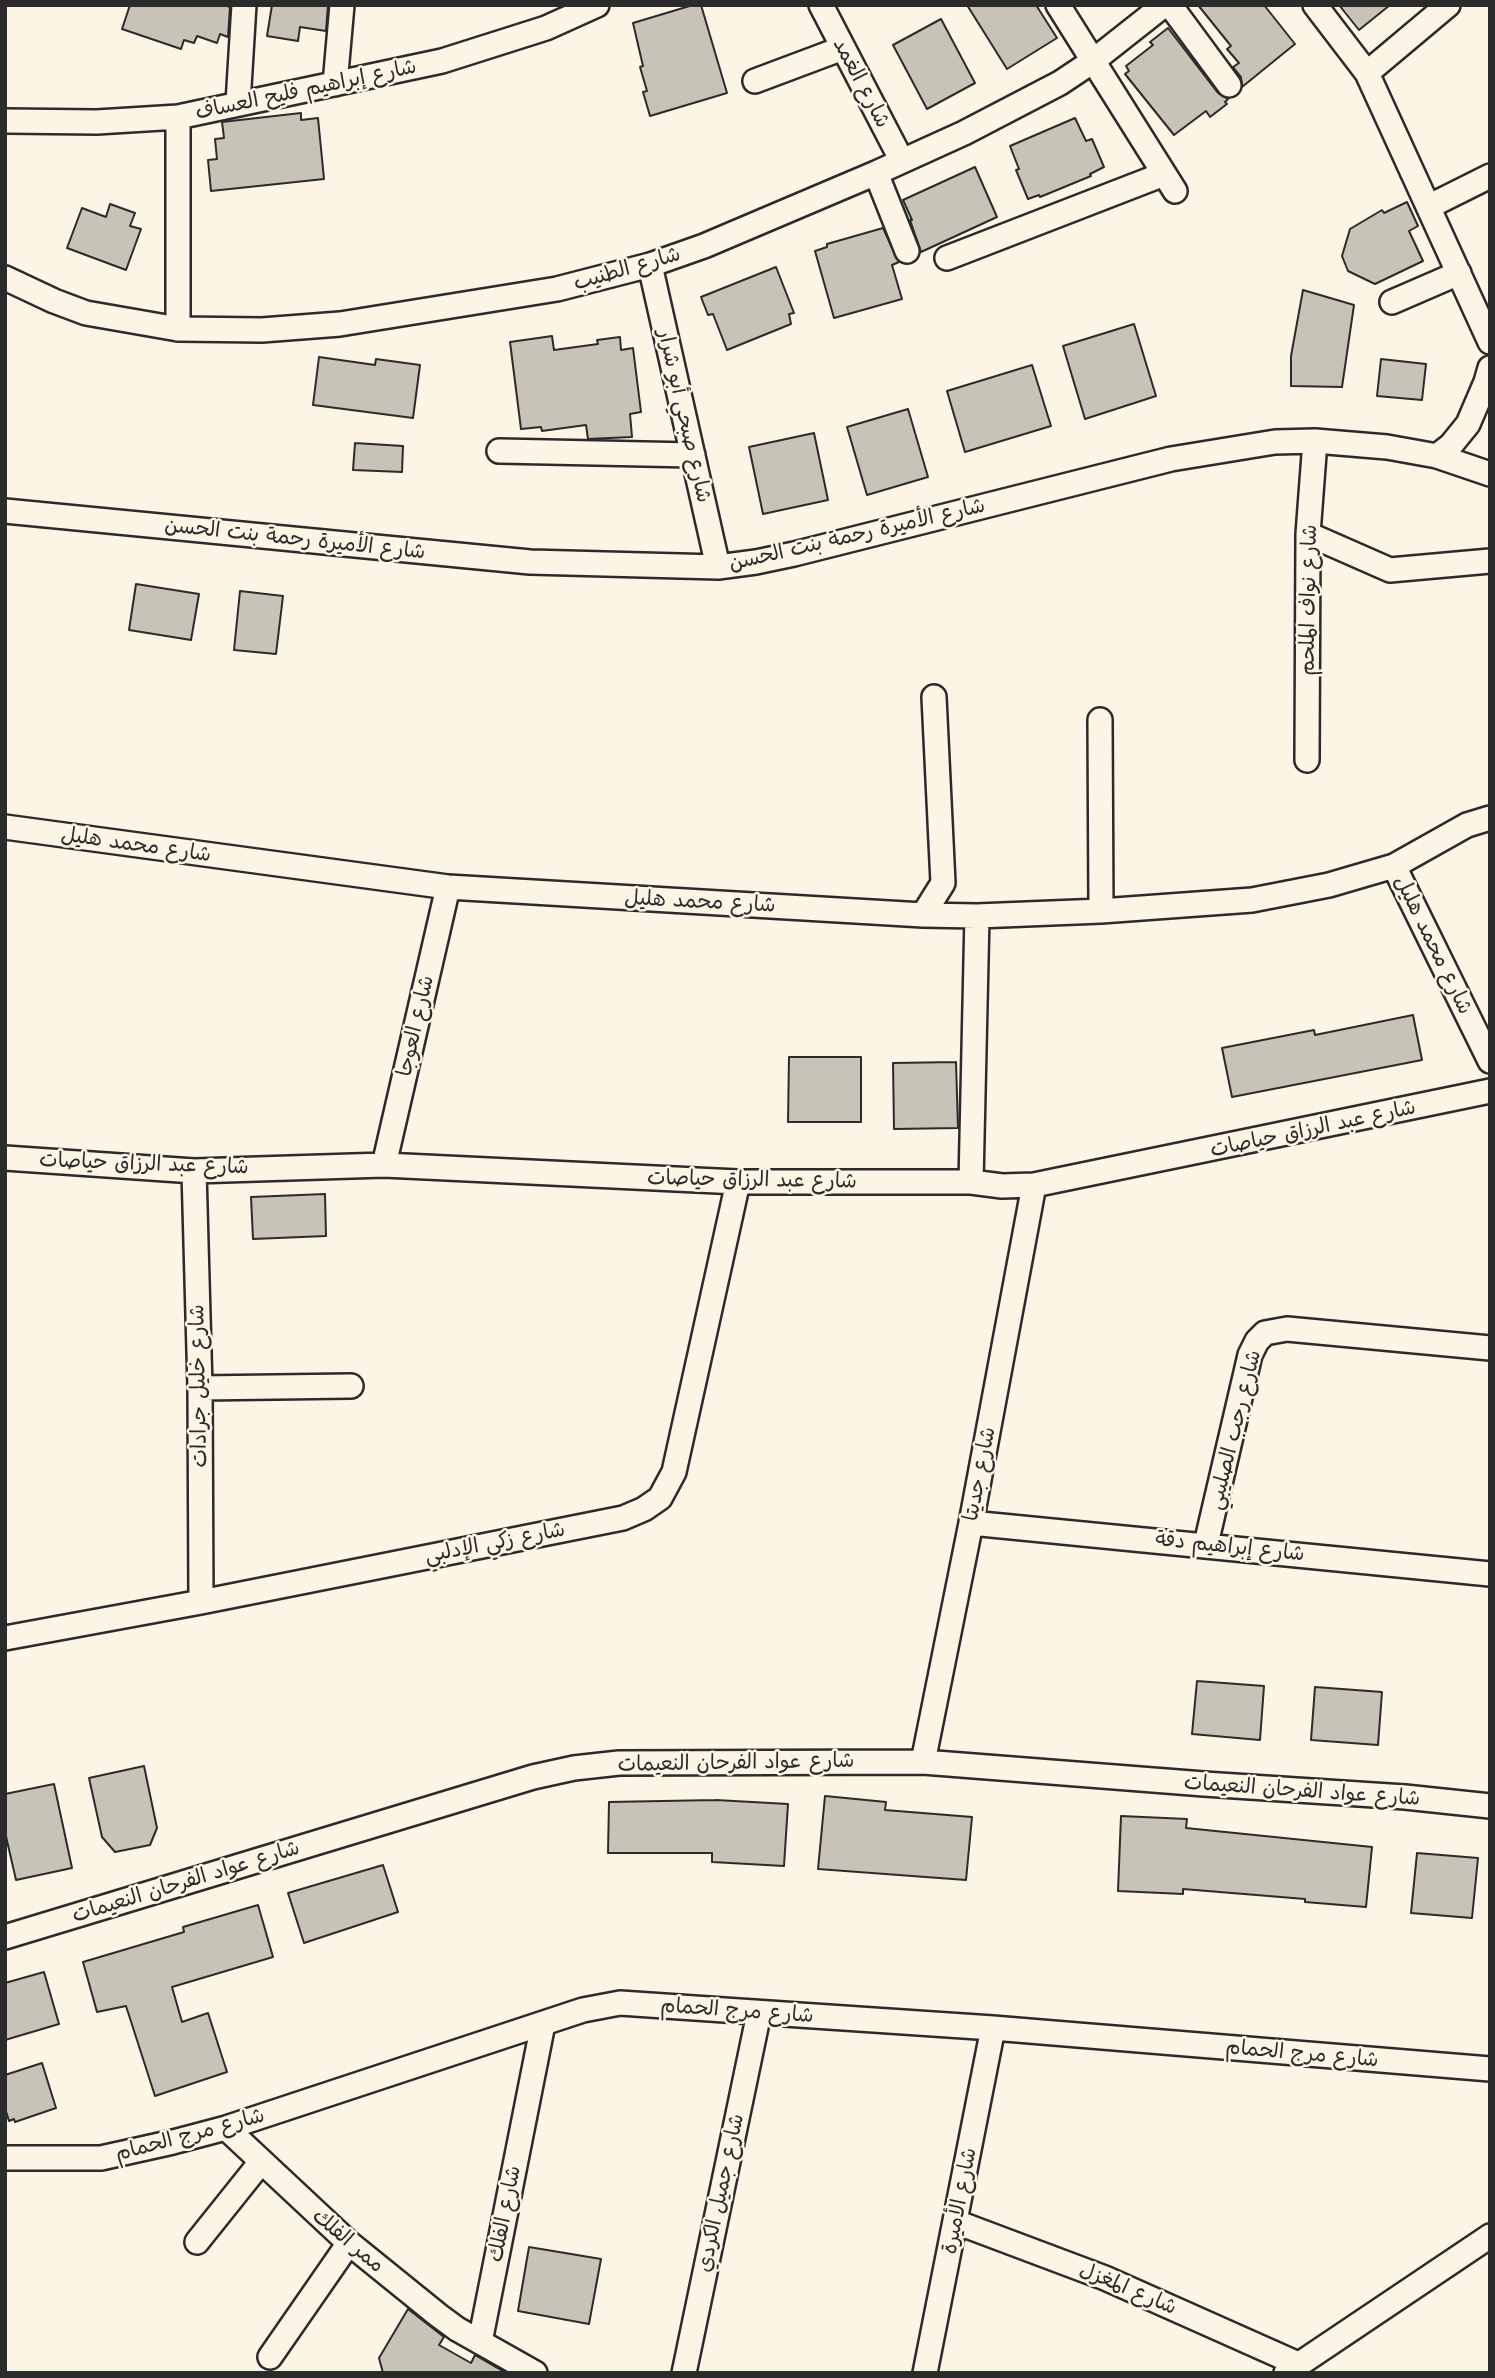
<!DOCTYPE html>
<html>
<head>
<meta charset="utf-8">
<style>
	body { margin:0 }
	#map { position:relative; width:1495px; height:2378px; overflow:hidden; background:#fcf5e5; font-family:"Playpen Sans",sans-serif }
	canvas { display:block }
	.frame { position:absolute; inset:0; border:7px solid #2b2b2b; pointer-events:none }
</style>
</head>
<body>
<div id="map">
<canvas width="1495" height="2378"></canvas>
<div class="frame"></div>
</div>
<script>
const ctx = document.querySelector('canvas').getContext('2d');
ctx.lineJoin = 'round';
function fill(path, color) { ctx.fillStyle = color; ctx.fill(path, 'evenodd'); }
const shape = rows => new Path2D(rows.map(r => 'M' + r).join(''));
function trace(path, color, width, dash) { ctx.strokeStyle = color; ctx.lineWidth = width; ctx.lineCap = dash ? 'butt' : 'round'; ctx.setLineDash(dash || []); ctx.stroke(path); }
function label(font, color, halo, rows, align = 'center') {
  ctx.font = font + ' "Playpen Sans","Playpen Sans Arabic",sans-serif'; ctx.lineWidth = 5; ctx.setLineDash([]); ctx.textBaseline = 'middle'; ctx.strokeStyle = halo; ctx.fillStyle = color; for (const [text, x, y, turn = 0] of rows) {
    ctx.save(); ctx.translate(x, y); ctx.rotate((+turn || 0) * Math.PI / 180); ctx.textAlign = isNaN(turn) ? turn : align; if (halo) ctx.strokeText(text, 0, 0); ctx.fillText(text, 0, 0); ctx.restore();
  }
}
const building = shape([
	[130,5,224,5,230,7,228,37,220,34,217,43,197,36,194,43,184,40,181,49,122,29,130,5],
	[272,5,328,5,326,31,300,27,298,41,267,36,272,5],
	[693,5,701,5,727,93,650,116,643,92,647,91,640,67,643,66,633,23,693,5],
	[967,5,1036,5,1057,38,1007,69,967,5],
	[1198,5,1264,5,1295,44,1242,87,1241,77,1233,67,1239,63,1227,49,1231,46,1198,5],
	[1339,5,1390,5,1359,30,1339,5],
	[941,19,975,83,927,109,893,45,941,19],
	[1168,28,1218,93,1228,99,1225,102,1227,104,1210,117,1206,111,1174,135,1125,74,1129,71,1126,66,1153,45,1150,42,1168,28],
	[301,113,301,120,318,118,324,179,211,191,208,160,217,159,215,139,224,138,222,122,301,113],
	[1075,118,1086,141,1092,139,1104,167,1090,174,1091,176,1040,197,1039,195,1028,199,1016,170,1019,169,1010,146,1075,118],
	[975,167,997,217,921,252,910,220,912,220,903,200,975,167],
	[1407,202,1418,226,1409,231,1423,261,1375,284,1348,271,1342,256,1350,229,1382,210,1384,213,1407,202],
	[110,204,135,213,130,226,141,229,126,270,67,248,82,208,106,217,110,204],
	[883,228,899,262,892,265,902,299,834,318,815,251,827,247,827,244,883,228],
	[776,267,794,313,789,314,791,324,727,350,713,314,708,315,701,297,776,267],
	[1303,290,1354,305,1342,387,1291,386,1291,356,1303,290],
	[1134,324,1156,396,1085,419,1063,346,1134,324],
	[552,336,554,350,598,344,597,340,620,337,621,350,633,348,641,412,630,414,632,437,588,439,586,425,542,431,541,427,521,429,510,342,552,336],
	[319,357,375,365,376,359,420,365,413,418,313,405,319,357],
	[1381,359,1426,364,1422,400,1377,396,1381,359],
	[1032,365,1051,426,965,452,947,391,1032,365],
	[908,409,928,477,867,495,847,427,908,409],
	[814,433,828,500,763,514,749,447,814,433],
	[355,443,403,446,402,472,353,470,355,443],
	[136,584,199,594,191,640,129,630,136,584],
	[240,591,283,596,276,654,234,650,240,591],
	[1413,1015,1422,1060,1232,1097,1222,1048,1314,1030,1315,1035,1413,1015],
	[789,1057,861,1057,861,1122,788,1122,789,1057],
	[956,1062,958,1128,894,1129,893,1063,956,1062],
	[325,1194,326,1236,253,1239,251,1197,325,1194],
	[1197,1681,1264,1686,1260,1740,1192,1734,1197,1681],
	[1315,1687,1382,1692,1378,1745,1311,1740,1315,1687],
	[144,1766,157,1828,150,1845,115,1852,102,1837,89,1778,144,1766],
	[54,1784,72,1868,16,1880,5,1832,5,1794,54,1784],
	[825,1796,886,1802,885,1810,972,1817,966,1880,818,1869,825,1796],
	[716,1800,788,1804,784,1866,712,1862,712,1853,608,1853,609,1802,716,1800],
	[1121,1816,1187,1819,1186,1828,1372,1847,1366,1907,1305,1902,1305,1899,1183,1889,1183,1894,1118,1891,1121,1816],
	[1417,1853,1478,1858,1472,1918,1411,1913,1417,1853],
	[383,1865,398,1912,304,1943,288,1893,383,1865],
	[258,1905,273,1957,172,1987,182,2022,208,2013,227,2072,155,2096,126,2006,97,2012,83,1962,184,1932,183,1927,258,1905],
	[44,1972,59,2024,5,2040,5,1983,44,1972],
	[42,2063,56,2108,15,2122,14,2119,9,2121,5,2108,5,2075,42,2063],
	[529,2247,601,2259,589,2324,518,2311,529,2247],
	[408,2309,444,2337,439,2345,471,2363,475,2355,506,2373,383,2373,379,2358,408,2309]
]);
const minor = shape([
	[821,5,902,161],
	[1058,5,1175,191],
	[1170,5,1229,85],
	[1315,5,1367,73,1490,342],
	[1367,73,1448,5],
	[755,81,843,48],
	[335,84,342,5],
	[238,103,244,5],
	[5,121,97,122,178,117,442,61,546,28,597,5],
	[876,173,907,251],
	[1430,206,1490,176],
	[947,258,1164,174],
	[650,265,718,567],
	[5,278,54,301,86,313,178,329,262,330,340,324,557,289,650,265,704,246,876,173,964,133,1060,83,1093,61,1164,5],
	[1392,302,1459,273],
	[178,329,178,117],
	[499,451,693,455],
	[1437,456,1451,445,1468,424,1486,382,1490,368],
	[5,511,530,562,718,567,756,562,794,554,1171,459,1275,442,1315,441,1387,447,1437,456,1490,474],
	[1308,534,1390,570,1490,561],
	[1100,720,1101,911],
	[1307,760,1308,534,1315,441],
	[5,827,448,887,923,915,977,916,1101,911,1252,900,1329,885,1394,866,1467,825,1490,818],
	[1394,866,1490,1061],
	[923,915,943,883,934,697],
	[5,1158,194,1171,384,1165,738,1182,971,1182,1002,1186,1034,1185,1490,1091],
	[384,1165,448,887],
	[194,1171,200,1388,201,1602],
	[971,1182,977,916],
	[200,1388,351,1386],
	[971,1523,1490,1574],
	[1206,1544,1250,1355,1257,1341,1265,1333,1287,1329,1490,1348],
	[5,1638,201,1602,623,1518,644,1509,660,1498,674,1472,738,1182],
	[923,1762,971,1523,1034,1185],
	[5,1937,533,1777,574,1768,619,1763,923,1762,1204,1784,1405,1797,1490,1806],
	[226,2128,349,2243,438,2315,457,2329,535,2373],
	[5,2158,101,2158,173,2142,226,2128,583,2010,620,2003,993,2028,1490,2069],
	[956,2222,1105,2278,1298,2364],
	[197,2242,261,2162],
	[480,2342,543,2024],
	[270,2357,349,2243],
	[684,2373,759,2013],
	[925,2373,993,2028],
	[1286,2373,1490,2236]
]);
const streetNames = [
	["شارع الغمد",861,83,62],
	["شارع إبراهيم فليح العساف",306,90,-12],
	["شارع الطنيب",627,269,-16],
	["شارع صبحي أبو شرار",684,416,77],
	["شارع الأميرة رحمة بنت الحسن",857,535,-13],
	["شارع الأميرة رحمة بنت الحسن",295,539,6],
	["شارع نواف الملحم",1309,600,-89],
	["شارع محمد هليل",136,845,8],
	["شارع محمد هليل",700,902,3],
	["شارع محمد هليل",1433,945,64],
	["شارع العوجا",416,1026,-77],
	["شارع عبد الرزاق حياصات",1313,1129,-12],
	["شارع عبد الرزاق حياصات",144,1164,2],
	["شارع عبد الرزاق حياصات",752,1180,1],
	["شارع خليل جرادات",199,1386,-91],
	["شارع رجب الصليبي",1235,1430,-76],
	["شارع جديتا",980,1474,-79],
	["شارع زكي الإدلبي",495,1543,-11],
	["شارع إبراهيم دقة",1230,1547,6],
	["شارع عواد الفرحان النعيمات",736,1763,-1],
	["شارع عواد الفرحان النعيمات",1302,1791,4],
	["شارع عواد الفرحان النعيمات",186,1882,-17],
	["شارع مرج الحمام",737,2011,4],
	["شارع مرج الحمام",1302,2054,5],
	["شارع مرج الحمام",190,2135,-15],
	["شارع جميل الكردي",721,2193,-78],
	["شارع الأميرة",960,2201,-79],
	["شارع الفلك",505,2214,-79],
	["ممر الفلك",348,2241,40],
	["شارع المغزل",1128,2289,23]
];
fill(building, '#c8c3b7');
trace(building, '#2b2b2b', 2);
trace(minor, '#2b2b2b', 28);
trace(minor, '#fcf5e5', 23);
label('21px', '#2b2b2b', '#fcf5e5', streetNames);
</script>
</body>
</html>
